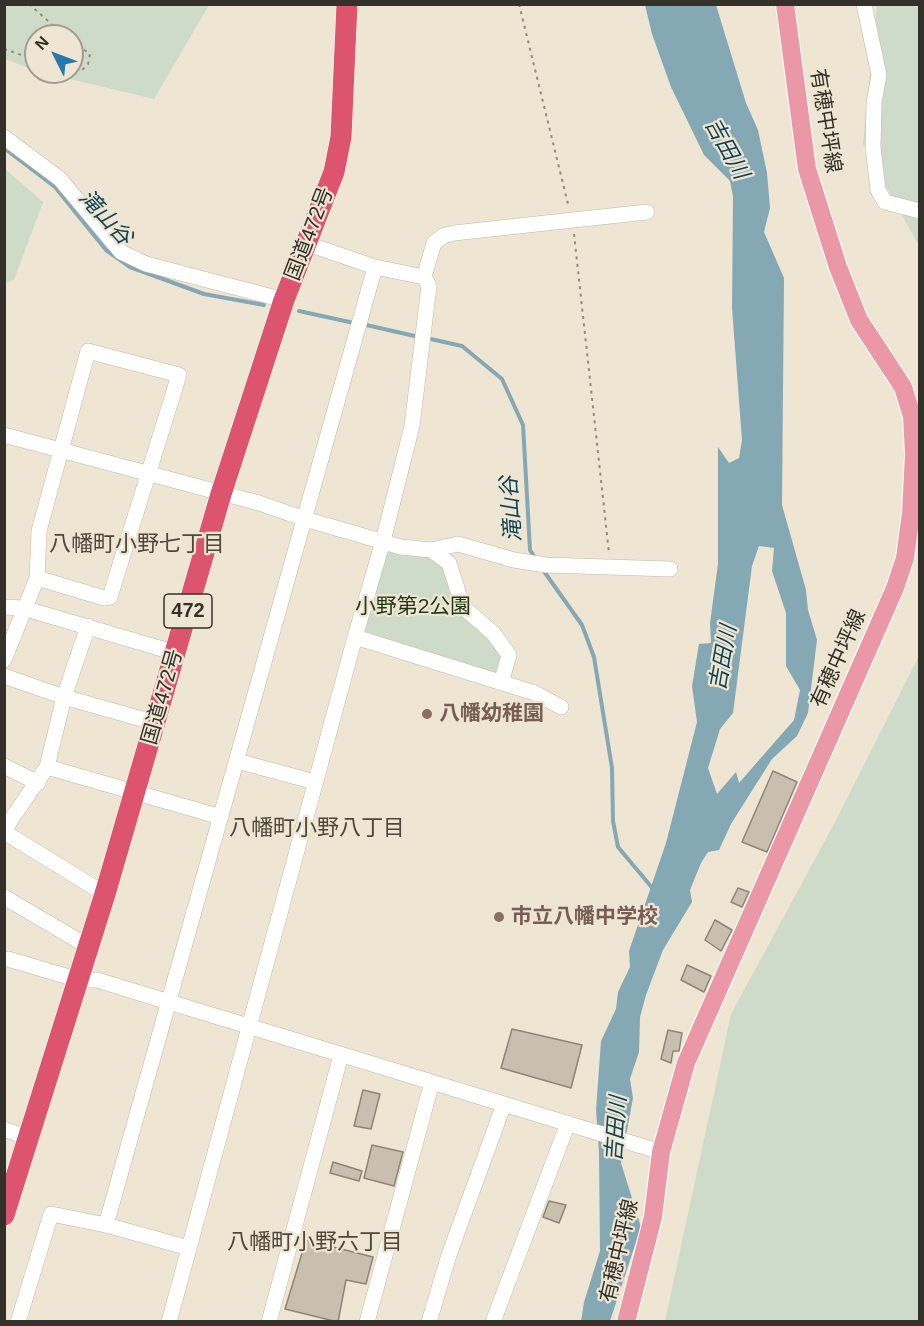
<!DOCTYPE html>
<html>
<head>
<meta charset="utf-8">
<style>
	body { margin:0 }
	#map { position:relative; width:924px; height:1326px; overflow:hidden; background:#efe5d3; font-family:Helvetica,sans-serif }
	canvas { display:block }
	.frame { position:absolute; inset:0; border:6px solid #34312a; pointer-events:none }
	.north { position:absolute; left:24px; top:24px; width:60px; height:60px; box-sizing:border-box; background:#efe5d3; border:2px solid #a49d8f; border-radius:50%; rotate:312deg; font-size:16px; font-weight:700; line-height:24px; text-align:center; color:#34312a }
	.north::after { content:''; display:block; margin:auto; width:21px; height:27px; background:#267aaa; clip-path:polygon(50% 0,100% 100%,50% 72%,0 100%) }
</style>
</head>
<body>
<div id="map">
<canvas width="924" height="1326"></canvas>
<div class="frame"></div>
<div class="north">N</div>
</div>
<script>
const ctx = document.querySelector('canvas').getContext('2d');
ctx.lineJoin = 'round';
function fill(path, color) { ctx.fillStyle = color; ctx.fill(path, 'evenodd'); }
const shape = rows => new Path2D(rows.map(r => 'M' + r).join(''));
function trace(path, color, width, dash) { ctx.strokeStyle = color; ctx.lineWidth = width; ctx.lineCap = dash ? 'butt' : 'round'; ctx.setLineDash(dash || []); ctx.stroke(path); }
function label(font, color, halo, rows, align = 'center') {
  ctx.font = font + ' Helvetica,"Noto Sans JP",sans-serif'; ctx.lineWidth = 4.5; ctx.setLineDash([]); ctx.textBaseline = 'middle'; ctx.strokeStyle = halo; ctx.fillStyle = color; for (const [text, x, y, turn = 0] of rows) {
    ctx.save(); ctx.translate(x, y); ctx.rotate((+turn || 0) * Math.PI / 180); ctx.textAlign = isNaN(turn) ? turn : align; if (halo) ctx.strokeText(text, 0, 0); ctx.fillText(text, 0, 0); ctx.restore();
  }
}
const green = shape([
	[4,5,5,4,209,5,154,99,41,72,72,72,72,36,36,36,36,71,5,59],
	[877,5,919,5,919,246,863,144],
	[5,169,43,202,14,280,5,283],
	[389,549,426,555,441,564,454,605,486,635,503,656,498,676,364,631],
	[919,656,919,1321,665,1321,731,1014,834,824]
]);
const water = shape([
	[645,5,716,5,746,103,758,130,767,173,770,208,764,232,784,278,782,505,806,590,808,610,817,640,808,713,797,736,772,759,731,824,719,850,708,852,701,863,690,890,692,902,663,950,646,995,640,1017,639,1052,630,1079,633,1098,621,1163,641,1227,610,1321,581,1322,584,1302,600,1251,599,1152,596,1110,601,1041,616,1009,618,992,630,967,629,951,666,843,697,722,692,686,699,644,711,643,710,623,718,564,718,447,729,463,739,458,742,440,732,308,733,197,730,181,704,155,671,87,652,34],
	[759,546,774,548,772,571,786,613,786,666,800,690,794,720,739,783,736,772,717,794,708,768,720,729,733,713,752,566]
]);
const stream = shape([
	[4,148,55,187,106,250,130,267,204,294,264,305],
	[299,311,354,323],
	[362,324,419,337],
	[426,338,462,346,502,379,523,425,530,550,536,559],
	[543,570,582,625,594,657,612,768,613,821,618,847,654,890]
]);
const building = shape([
	[773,771,797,782,767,852,742,842,773,771],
	[738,888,749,892,742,907,731,902,738,888],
	[715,920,732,930,721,951,705,940,715,920],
	[687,965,711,976,704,992,681,980,687,965],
	[512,1029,582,1045,571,1088,501,1068,512,1029],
	[668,1030,682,1033,679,1051,673,1051,671,1063,661,1059,668,1030],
	[363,1090,380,1094,371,1129,354,1126,363,1090],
	[372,1145,403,1152,394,1186,364,1178,372,1145],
	[333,1162,362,1171,359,1181,330,1173,333,1162],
	[549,1201,566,1205,559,1223,543,1217,549,1201],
	[306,1240,373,1257,366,1284,346,1280,338,1322,285,1309,306,1240]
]);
const path = shape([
	[29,4,65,36],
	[519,4,569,208],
	[72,41,90,54,88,64,82,70,72,72],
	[4,49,36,60],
	[574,234,609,553]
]);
const minor = shape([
	[864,4,879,75,874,103,873,147,878,190,885,202,920,211],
	[4,137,60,179,121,252,146,264,284,300],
	[308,244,375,267,424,277],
	[4,435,259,503,305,519,401,547,431,550,458,544,514,560,546,565,670,569],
	[431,550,449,563,463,607,493,633,509,655,501,683],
	[4,607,23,608,176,653],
	[355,637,535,693,561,707],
	[4,660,37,578,39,531,88,351,179,375,110,597,104,598,37,578],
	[4,676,64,697,156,723],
	[237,761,315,782],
	[4,766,38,783],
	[47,767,221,817],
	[4,830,47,767,64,697,88,626],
	[4,832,105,894],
	[4,897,89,947],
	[8,959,79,980,97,980,661,1152],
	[4,1129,27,1138],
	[189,1248,106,1225,375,267],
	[18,1322,51,1214,106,1225],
	[169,1322,355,637,383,541,412,426,429,286,424,277,434,243,443,236,454,233,647,212],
	[269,1322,341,1055],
	[367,1322,432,1082],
	[429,1322,449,1255,504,1104],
	[493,1322,568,1123]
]);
const major = shape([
	[626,1322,653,1217,661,1152,686,1063,895,588,905,558,911,513,914,454,912,416,903,387,859,320,838,267,807,169,785,4]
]);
const highway = shape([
	[4,1215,105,894,221,494,284,300,334,172,341,137,347,4]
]);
const markers = [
	[427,714,6,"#8d6e63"],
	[499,917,6,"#8d6e63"]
];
const shields = [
	[188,611,48]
];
const shieldNames = [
	["472",188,611]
];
const streetNames = [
	["有穂中坪線",825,121,81],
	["国道472号",310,234,-69],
	["有穂中坪線",839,659,-66],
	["国道472号",163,697,-74],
	["有穂中坪線",620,1251,-77]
];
const parkNames = [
	["小野第2公園",413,607]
];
const educationNames = [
	["八幡幼稚園",439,714],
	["市立八幡中学校",511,917]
];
const waterNames = [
	["吉田川",726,149,61],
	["滝山谷",105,218,47],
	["滝山谷",512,509,-94],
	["吉田川",724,658,-80],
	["吉田川",617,1129,-86]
];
const neighbourhoodNames = [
	["八幡町小野七丁目",137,545],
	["八幡町小野八丁目",317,829],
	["八幡町小野六丁目",315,1243]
];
fill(green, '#cddbc8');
fill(water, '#85a8b5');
trace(stream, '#85a8b5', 4);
fill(building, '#c9bfae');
trace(building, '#8e8575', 1.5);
trace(minor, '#c2b8a8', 16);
trace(major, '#fff', 20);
trace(highway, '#fff', 22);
trace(path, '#928c7f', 2, [3, 4.5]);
trace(minor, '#fff', 15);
trace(major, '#ea98a8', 18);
trace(highway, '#dc546e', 21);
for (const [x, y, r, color] of markers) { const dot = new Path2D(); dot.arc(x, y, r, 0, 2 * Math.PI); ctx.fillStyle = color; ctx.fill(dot); trace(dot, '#efe5d3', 2); }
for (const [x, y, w] of shields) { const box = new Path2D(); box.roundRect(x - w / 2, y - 17, w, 34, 4.5); ctx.fillStyle = '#efe5d3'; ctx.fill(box); trace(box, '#34312a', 1.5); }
label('bold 20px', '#34312a', null, shieldNames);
label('21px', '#34312a', '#efe5d3', streetNames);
label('21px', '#1e3910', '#efe5d3', parkNames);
label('bold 21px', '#785e54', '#efe5d3', educationNames, 'left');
label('italic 22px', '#114453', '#efe5d3', waterNames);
label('22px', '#4f4739', '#efe5d3', neighbourhoodNames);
</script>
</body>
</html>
